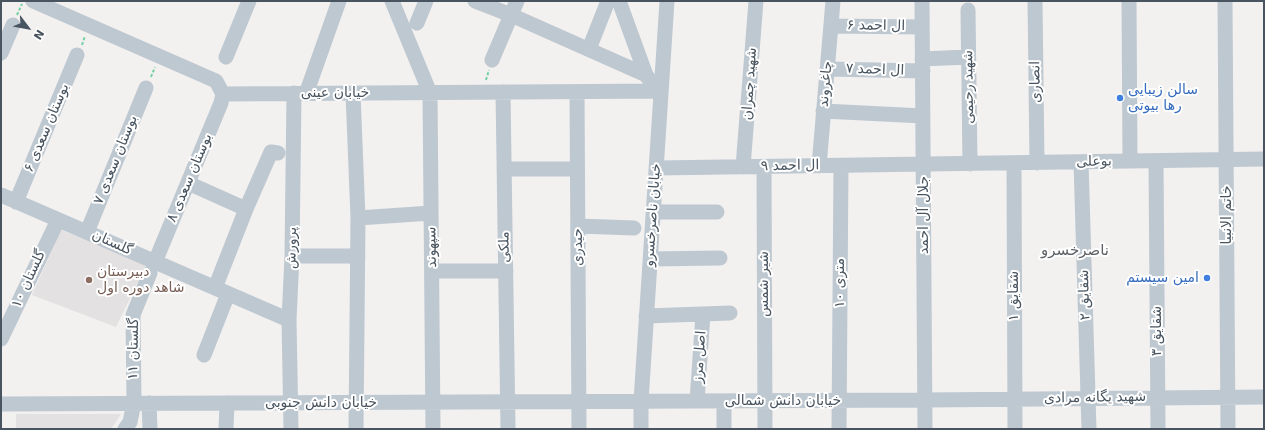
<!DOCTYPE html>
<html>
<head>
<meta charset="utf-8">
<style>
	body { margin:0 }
	#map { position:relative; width:1265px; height:430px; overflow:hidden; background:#f3f0f0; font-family:"DejaVu Sans",sans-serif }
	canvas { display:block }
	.frame { position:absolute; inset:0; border:2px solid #48545f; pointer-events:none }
	.north { position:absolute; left:8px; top:8px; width:40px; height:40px; -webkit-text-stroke:3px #fff; paint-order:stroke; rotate:122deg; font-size:11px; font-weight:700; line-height:16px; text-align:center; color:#48545f }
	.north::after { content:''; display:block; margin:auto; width:14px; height:18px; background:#48545f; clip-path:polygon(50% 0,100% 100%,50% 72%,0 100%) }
</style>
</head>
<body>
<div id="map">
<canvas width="1265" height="430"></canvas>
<div class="frame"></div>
<div class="north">N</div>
</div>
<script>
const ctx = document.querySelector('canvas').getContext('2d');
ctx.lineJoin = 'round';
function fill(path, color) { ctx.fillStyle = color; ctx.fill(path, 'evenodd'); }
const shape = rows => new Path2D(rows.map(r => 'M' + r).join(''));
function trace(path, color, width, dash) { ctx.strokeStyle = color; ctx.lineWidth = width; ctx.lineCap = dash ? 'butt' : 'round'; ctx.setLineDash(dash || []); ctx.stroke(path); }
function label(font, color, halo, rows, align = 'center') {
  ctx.font = font + ' "DejaVu Sans","Noto Naskh Arabic",sans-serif'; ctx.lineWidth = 4; ctx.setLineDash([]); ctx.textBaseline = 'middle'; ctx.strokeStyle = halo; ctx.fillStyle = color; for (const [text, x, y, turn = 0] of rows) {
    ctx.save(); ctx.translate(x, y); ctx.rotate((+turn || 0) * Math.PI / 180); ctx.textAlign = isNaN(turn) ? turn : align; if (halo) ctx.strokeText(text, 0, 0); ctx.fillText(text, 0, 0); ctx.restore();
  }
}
const education = shape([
	[61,230,141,262,146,266,116,327,32,295],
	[16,414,121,414,111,429,16,429]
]);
const path = shape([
	[17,15,22,4],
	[82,45,85,36],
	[151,77,155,67],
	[486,80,489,70]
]);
const minor = shape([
	[33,1,216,81,223,94],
	[392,1,430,93,433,429],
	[475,1,511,15,646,75,657,91],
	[619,1,646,75],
	[922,1,925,429],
	[1035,1,1037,163],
	[1129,1,1130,161],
	[1225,1,1228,429],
	[968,10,970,164],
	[417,23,426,1],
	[831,26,922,27],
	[589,49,608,1],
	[1,53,13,25],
	[226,57,249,1],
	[922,59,968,57],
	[492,60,517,1],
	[827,69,923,71],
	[503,92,508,429],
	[577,92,579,429],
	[353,93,358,218,356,429],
	[223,94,661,91],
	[306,94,339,1],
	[823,111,923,116],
	[1156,161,1158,429],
	[1081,162,1089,429],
	[1014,163,1015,429],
	[819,166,833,1],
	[743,167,756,1],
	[764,167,765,429],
	[657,168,1264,159],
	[504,169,577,169],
	[188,183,246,209,215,288],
	[1,195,289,320],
	[16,202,77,55],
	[246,209,271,152,278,153],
	[653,212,717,212],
	[358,218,431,213],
	[578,226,634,228],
	[87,232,146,88],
	[292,256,358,256],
	[650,259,720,258],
	[155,262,221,103,223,94],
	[432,271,506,271],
	[646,316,730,313],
	[1,339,58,220],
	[204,355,228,294],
	[697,401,703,314],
	[149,403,150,429],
	[1,404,925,400,1264,397],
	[125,429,130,422,134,403,133,315,150,273],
	[226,429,227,403],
	[291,429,289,320,292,256,294,93],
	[641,429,641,401,667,1],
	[724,429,724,401],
	[839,429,841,166]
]);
const markers = [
	[1120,98,4,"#3f7fe0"],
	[1207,278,4,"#3f7fe0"],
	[89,280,4,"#8d6e63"]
];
const streetNames = [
	["ال احمد ۶",876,26,1],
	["ال احمد ۷",875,70,2],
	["انصاری",1036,82,-91],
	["شهید چمران",750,84,-86],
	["چاغروند",826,84,-85],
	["شهید رحیمی",969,87,-91],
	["خیابان عینی",335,93],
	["بوستان سعدی ۶",47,128,-67],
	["بوستان سعدی ۷",116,160,-68],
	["بوعلی",1094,162,-1],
	["ال احمد ۹",790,166,-1],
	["بوستان سعدی ۸",190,178,-67],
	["خیابان ناصرخسرو",653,215,-86],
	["جلال آل احمد",924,215,-90],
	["خاتم الانبیا",1227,215,-90],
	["گلستان",112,243,24],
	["سپهوند",432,247,-91],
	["ملکی",505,247,-91],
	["حیدری",578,247,-90],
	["پرورش",292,248,-89],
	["گلستان ۱۰",29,279,-65],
	["۱۰ متری",840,283,-90],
	["شیر شمس",764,284,-90],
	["شقایق ۲",1085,295,-92],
	["شقایق ۱",1014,296,-90],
	["شقایق ۳",1157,331,-90],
	["گلستان ۱۱",134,349,-89],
	["اصل مرز",700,357,-86],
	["شهید یگانه مرادی",1095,398,-1],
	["خیابان دانش شمالی",783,401],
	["خیابان دانش جنوبی",321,403]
];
const shopNames = [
	["سالن زیبایی",1128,90],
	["رها بیوتی",1128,106],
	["امین سیستم",1199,278,"right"]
];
const educationNames = [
	["دبیرستان",97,272],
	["شاهد دوره اول",97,288]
];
const neighbourhoodNames = [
	["ناصرخسرو",1075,251]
];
fill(education, '#e4e1e2');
trace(path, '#75d0a3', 2, [3, 2]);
trace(minor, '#bec8d0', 15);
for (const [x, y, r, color] of markers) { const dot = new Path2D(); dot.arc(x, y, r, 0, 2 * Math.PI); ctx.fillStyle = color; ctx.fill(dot); trace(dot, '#fff', 1.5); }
label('14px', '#48545f', '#fff', streetNames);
label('14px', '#366cbe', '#fff', shopNames, 'left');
label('14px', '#785e54', '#fff', educationNames, 'left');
label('15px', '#5d6166', '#fff', neighbourhoodNames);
</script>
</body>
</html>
